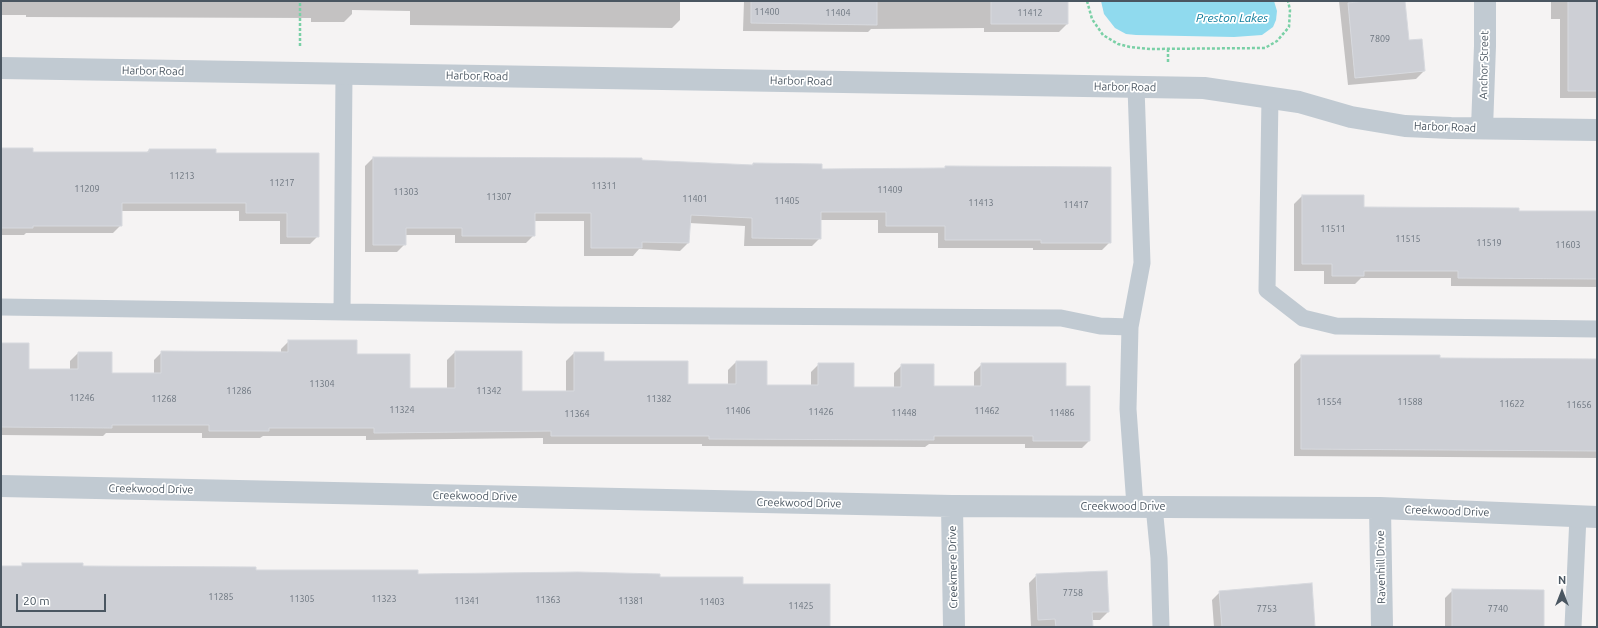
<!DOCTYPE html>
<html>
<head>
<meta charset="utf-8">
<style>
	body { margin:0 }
	#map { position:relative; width:1598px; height:628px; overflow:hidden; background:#f5f3f3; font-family:Ubuntu,sans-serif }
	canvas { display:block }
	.frame { position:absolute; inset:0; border:2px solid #4a5661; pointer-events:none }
	.north { position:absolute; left:1542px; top:572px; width:40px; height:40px; -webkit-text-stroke:3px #fff; paint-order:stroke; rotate:0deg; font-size:11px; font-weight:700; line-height:16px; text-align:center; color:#4a5661 }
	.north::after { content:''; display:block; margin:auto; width:14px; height:18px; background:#4a5661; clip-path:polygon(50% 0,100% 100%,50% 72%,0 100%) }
	.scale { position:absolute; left:16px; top:594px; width:90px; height:18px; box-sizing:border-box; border:2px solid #4a5661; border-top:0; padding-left:5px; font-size:12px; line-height:14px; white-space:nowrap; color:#4a5661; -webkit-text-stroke:3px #fff; paint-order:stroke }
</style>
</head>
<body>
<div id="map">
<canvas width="1598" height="628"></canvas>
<div class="frame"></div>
<div class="north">N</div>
<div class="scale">20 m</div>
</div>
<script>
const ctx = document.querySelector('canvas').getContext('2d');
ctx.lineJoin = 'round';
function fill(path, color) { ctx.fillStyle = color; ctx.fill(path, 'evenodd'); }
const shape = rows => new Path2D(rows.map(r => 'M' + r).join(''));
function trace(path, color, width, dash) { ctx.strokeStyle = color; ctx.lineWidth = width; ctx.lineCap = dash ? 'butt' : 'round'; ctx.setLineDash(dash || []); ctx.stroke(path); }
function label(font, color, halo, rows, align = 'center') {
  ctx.font = font + ' Ubuntu,sans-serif'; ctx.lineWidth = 3.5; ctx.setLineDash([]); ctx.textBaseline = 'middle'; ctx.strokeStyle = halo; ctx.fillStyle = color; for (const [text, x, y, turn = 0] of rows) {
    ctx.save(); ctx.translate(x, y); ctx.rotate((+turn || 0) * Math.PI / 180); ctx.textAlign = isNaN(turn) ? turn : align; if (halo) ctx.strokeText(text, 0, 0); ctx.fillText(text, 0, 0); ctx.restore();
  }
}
const water = shape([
	[1101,1,1274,1,1277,11,1276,20,1273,27,1262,35,1234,37,1136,35,1126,34,1115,28,1104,14]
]);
const shadow = shape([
	[1,1,680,1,680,20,672,28,410,25,410,11,352,10,352,14,344,22,311,22,311,18,26,17,26,15,1,15],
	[744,1,1067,1,1067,24,1059,32,984,32,984,28,871,29,868,32,743,31],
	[1339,1,1404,1,1408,41,1424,71,1416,79,1348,85],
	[1551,1,1597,1,1597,98,1560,98,1560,19,1551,19],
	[1,149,32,153,146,153,149,150,215,150,215,154,318,236,310,244,280,244,280,221,239,221,239,211,121,211,121,225,113,233,26,233,24,235,1,235],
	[373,158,641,161,751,166,753,164,820,170,1110,242,1102,250,1033,250,1033,248,938,248,938,233,878,233,878,220,820,220,820,238,812,246,744,246,745,226,689,223,688,243,680,251,639,249,633,256,584,256,584,221,534,221,534,235,526,243,455,243,455,235,405,235,405,244,397,252,365,252,365,166],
	[1302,196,1363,208,1518,212,1597,212,1597,287,1451,286,1451,278,1361,278,1355,284,1324,284,1324,271,1294,271,1294,204],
	[289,341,356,355,409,389,447,389,447,360,455,352,521,392,566,392,566,361,574,353,687,385,728,385,728,370,736,362,766,386,811,386,811,372,819,364,853,388,894,388,894,373,902,365,933,387,974,387,974,372,982,364,1065,387,1090,440,1082,448,1025,448,1025,444,929,444,925,447,702,446,702,444,543,444,543,438,366,440,366,436,263,436,260,438,202,438,202,433,106,433,103,436,1,435,1,344,28,370,70,370,70,361,78,353,111,374,154,374,154,360,162,352,281,353,281,349],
	[1302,356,1597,360,1597,458,1294,456,1294,364],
	[1037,575,1108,612,1100,620,1092,620,1092,627,1031,627,1029,583],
	[1453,590,1543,627,1445,627,1445,598],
	[1220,592,1314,627,1214,627,1212,600]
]);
const building = shape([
	[751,1,877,1,877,25,751,23,751,1],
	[991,1,1068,1,1068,24,991,24,991,1],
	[1365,1,1405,1,1409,40,1422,39,1425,71,1355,78,1348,3,1365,1],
	[1568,1,1597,1,1597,91,1568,91,1568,1],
	[1,148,33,148,33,152,149,152,149,149,216,149,216,153,319,153,319,237,287,237,287,213,246,213,246,203,122,203,122,226,33,226,33,228,1,228,1,148],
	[373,157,642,158,642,160,753,165,753,163,822,164,822,169,945,168,945,166,1111,167,1111,243,1041,243,1041,240,945,240,945,226,886,226,886,212,821,212,821,239,752,238,752,218,691,215,689,243,642,242,642,248,591,248,591,213,535,213,535,236,462,236,462,228,406,228,406,245,373,245,373,157],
	[1302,195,1364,195,1364,207,1519,208,1519,211,1597,211,1597,279,1458,278,1458,271,1364,271,1364,276,1332,276,1332,264,1302,264,1302,195],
	[288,340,357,340,357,354,410,354,410,388,455,388,455,351,522,351,522,391,574,391,574,352,604,352,604,361,688,361,688,384,736,384,736,361,767,361,767,385,818,385,818,363,854,363,854,387,901,387,901,364,934,364,934,386,981,386,981,363,1066,363,1066,386,1090,386,1090,441,1033,441,1033,436,934,436,934,440,709,439,709,436,551,436,551,431,374,433,374,428,269,428,269,431,209,431,209,425,112,425,112,428,1,427,1,343,29,343,29,369,78,369,78,352,112,352,112,373,161,373,161,351,288,352,288,340],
	[1301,355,1440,355,1440,358,1597,359,1597,451,1301,449,1301,355],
	[22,563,83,563,83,566,256,567,256,570,418,570,418,574,578,572,660,574,660,577,743,577,743,584,830,584,830,627,1,627,1,566,22,566,22,563],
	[1107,571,1109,612,1092,612,1093,627,1056,627,1055,619,1038,620,1036,574,1107,571],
	[1312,583,1315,627,1222,627,1219,591,1312,583],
	[1452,589,1544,590,1544,627,1452,627,1452,589]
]);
const path = shape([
	[1087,1,1092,19,1103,35,1118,44,1130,47,1150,49,1265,48,1277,41,1289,27,1290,10,1288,1],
	[300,46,300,1],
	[1168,62,1168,48]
]);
const lane = shape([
	[1270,97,1267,290,1303,318,1336,326,1597,329],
	[1,307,556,315,1061,318,1100,326,1130,327,1128,409,1135,506],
	[342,312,344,74],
	[1130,327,1142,263,1136,87],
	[1154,506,1159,558,1161,627],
	[1573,627,1578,516]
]);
const street = shape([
	[1,68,1204,88,1299,102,1351,117,1405,126,1451,128,1597,130],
	[1482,128,1485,46,1485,1],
	[1,486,952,506,1380,508,1597,517],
	[952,506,954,627],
	[1380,508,1382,627]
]);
const numberNames = [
	["11400",767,12],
	["11404",838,13],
	["11412",1030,13],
	["7809",1380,39],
	["11213",182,176],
	["11217",282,183],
	["11311",604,186],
	["11209",87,189],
	["11409",890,190],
	["11303",406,192],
	["11307",499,197],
	["11401",695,199],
	["11405",787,201],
	["11413",981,203],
	["11417",1076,205],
	["11511",1333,229],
	["11515",1408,239],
	["11519",1489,243],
	["11603",1568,245],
	["11304",322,384],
	["11286",239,391],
	["11342",489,391],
	["11246",82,398],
	["11268",164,399],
	["11382",659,399],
	["11554",1329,402],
	["11588",1410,402],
	["11622",1512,404],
	["11656",1579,405],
	["11324",402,410],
	["11406",738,411],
	["11462",987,411],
	["11426",821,412],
	["11448",904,413],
	["11486",1062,413],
	["11364",577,414],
	["7758",1073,593],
	["11285",221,597],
	["11305",302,599],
	["11323",384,599],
	["11363",548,600],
	["11341",467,601],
	["11381",631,601],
	["11403",712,602],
	["11425",801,606],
	["7753",1267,609],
	["7740",1498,609]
];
const streetNames = [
	["Anchor Street",1484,65,-89],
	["Harbor Road",153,71,1],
	["Harbor Road",477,76,1],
	["Harbor Road",801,81,1],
	["Harbor Road",1125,87,1],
	["Harbor Road",1445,127,2],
	["Creekwood Drive",151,489,1],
	["Creekwood Drive",475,496,1],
	["Creekwood Drive",799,503,1],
	["Creekwood Drive",1123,506],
	["Creekwood Drive",1447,511,2],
	["Creekmere Drive",953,567,-91],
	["Ravenhill Drive",1381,567,-91]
];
const waterNames = [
	["Preston Lakes",1232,18]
];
fill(water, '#90daee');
fill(shadow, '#0003');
fill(building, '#cdcfd5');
trace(building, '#d7d9de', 1);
trace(path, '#7ad0a6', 2.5, [3, 2]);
trace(lane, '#c1cad2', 17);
trace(street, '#c1cad2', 22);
label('9px', '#6b747e', null, numberNames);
label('11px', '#4a5661', '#fff', streetNames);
label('italic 12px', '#0c7c9b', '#fff', waterNames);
</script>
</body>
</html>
